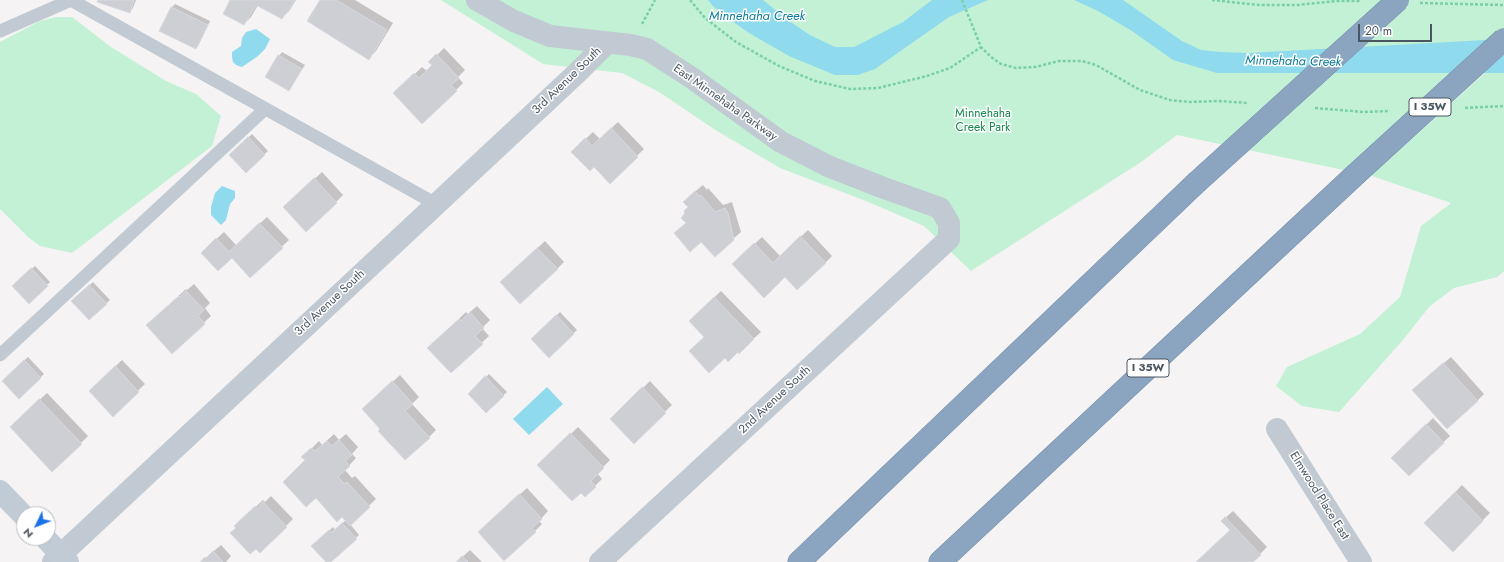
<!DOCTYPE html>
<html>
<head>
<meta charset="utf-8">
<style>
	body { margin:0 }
	#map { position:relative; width:1504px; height:562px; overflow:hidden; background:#f5f3f3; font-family:Jost,sans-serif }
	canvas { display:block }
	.north { position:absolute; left:16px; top:506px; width:40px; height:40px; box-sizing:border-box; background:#fff; border:1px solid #b7bbc0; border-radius:50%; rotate:227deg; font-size:11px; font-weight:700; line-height:16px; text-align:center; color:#4a5661 }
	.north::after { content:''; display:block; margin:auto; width:14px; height:18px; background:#1a73e8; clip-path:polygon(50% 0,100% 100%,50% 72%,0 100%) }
	.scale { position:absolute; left:1358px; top:24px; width:74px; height:18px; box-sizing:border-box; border:2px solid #4a5661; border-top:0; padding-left:5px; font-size:12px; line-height:14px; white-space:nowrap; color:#4a5661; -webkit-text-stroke:3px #fff; paint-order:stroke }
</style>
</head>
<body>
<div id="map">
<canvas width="1504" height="562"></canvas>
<div class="north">N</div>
<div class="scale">20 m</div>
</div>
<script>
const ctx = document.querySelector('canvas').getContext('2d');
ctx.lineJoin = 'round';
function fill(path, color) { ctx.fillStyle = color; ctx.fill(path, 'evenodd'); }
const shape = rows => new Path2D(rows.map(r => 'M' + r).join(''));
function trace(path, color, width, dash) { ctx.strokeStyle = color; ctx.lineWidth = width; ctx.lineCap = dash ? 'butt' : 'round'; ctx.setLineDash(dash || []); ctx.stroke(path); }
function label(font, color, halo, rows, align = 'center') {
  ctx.font = font + ' Jost,sans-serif'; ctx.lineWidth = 3; ctx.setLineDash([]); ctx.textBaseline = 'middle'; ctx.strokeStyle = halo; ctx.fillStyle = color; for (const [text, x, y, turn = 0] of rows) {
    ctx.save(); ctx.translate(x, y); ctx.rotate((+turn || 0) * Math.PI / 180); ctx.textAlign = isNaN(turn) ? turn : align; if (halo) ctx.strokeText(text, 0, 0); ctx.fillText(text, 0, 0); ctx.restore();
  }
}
const green = shape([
	[441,0,1504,0,1504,55,1379,169,1504,56,1504,271,1497,277,1454,288,1430,306,1402,341,1339,412,1302,406,1276,386,1287,367,1360,334,1400,297,1421,226,1451,203,1372,176,1177,135,1141,162,971,271,924,226,866,201,780,168,717,131,659,92,622,73,543,64],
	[56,17,72,17,111,47,166,81,196,94,221,116,212,146,72,253,40,246,28,237,0,209,0,42,40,21]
]);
const water = shape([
	[708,0,763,0,789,21,810,35,835,47,854,47,903,22,932,0,988,0,949,17,875,69,858,75,835,75,789,56,749,33,729,19,713,6],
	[1074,0,1123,0,1182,41,1201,50,1221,52,1248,53,1504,39,1504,73,1217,73,1173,60,1132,31,1098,11],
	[256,29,270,39,265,49,258,56,242,67,236,65,233,62,232,57,232,52,241,46,242,38,246,32],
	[222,186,235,191,235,198,230,204,226,220,221,225,211,215,211,207,215,193],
	[547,387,563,404,529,435,513,419]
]);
const shadow = shape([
	[99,0,136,0,133,8,130,12],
	[231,0,296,0,289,11,282,18,258,5,251,17,244,24],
	[321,0,355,0,393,23,376,51,369,58],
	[175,4,210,21,199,44,196,48,160,30,172,7],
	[444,48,465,70,458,77,463,83,456,90,395,93,422,67,427,71,433,65,430,62],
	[282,52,305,65,289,90,279,56],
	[618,122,644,149,610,182,594,166,579,145,593,132,600,139],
	[252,134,268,151,246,171,230,155],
	[322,172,343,195,336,202,291,201],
	[703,185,707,190,708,188,723,205,732,202,741,232,733,239,687,223,687,213,691,195],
	[267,217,289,240,250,277,232,257,209,246,224,232,236,245],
	[808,230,832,256,825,263,785,276,733,264,762,237,780,256],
	[545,241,564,262,557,269,508,275],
	[35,266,50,282,29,302,13,286],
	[93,282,110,300,89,319,73,301],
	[194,284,210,303,205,308,211,316,173,352,155,318,186,289,187,290],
	[721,291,761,332,739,352,738,351,725,357,690,321],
	[477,306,490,320,482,328,489,336,451,372,436,341,466,312,468,314],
	[560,312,577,330,549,356,532,339],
	[28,357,44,374,19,398,3,381],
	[1451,357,1484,394,1477,401,1421,383],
	[122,360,145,384,113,415,90,391],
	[489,374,507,392,486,411,469,394],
	[400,375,419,397,412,404,436,430,429,437,382,429,371,402],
	[650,381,672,405,634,442,611,419],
	[47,393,88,436,81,443,18,420],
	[1433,418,1450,436,1409,475,1393,458],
	[578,427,610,460,597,473,602,479,585,496,539,465],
	[334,434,339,440,346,434,358,447,352,454,356,458,345,470,352,478,355,476,376,499,350,524,359,535,330,562,327,562,313,546,333,527,335,530,346,520,316,497,306,461,303,457,319,441,322,445],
	[1462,485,1490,513,1453,550,1425,523],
	[527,488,548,511,539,521,542,524,535,531,486,525],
	[271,496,293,519,260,552,236,526,263,500,265,502],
	[1233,511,1267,547,1252,562,1198,562,1231,530,1222,521],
	[221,545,231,556,226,562,201,562],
	[470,550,482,562,457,562]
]);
const building = shape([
	[98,0,134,0,130,13,97,2,98,0],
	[230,0,295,0,282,19,256,5,244,25,223,14,230,0],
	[320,0,336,0,387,30,369,60,307,21,320,0],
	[171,7,208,25,196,49,159,31,171,7],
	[436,54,459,78,451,85,457,91,422,124,393,93,414,73,419,78,432,65,428,62,436,54],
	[278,55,302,69,289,91,265,77,278,55],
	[611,128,638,157,610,184,594,167,590,171,571,152,585,138,592,146,611,128],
	[248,137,265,155,246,173,229,155,248,137],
	[314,178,337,203,306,232,283,207,314,178],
	[695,191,699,196,701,195,715,212,725,208,728,213,734,240,715,257,701,242,690,252,674,233,686,223,681,218,685,213,684,211,688,207,683,202,695,191],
	[259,223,283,248,250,278,232,258,218,271,201,253,216,238,229,252,259,223],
	[800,236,826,263,797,290,785,277,764,298,732,264,754,243,773,263,800,236],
	[537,248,558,269,520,304,500,282,537,248],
	[31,268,48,286,29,304,12,286,31,268],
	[89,285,107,304,89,320,71,301,89,285],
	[186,291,204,310,198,316,205,324,172,354,146,325,179,296,180,297,186,291],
	[714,297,754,339,739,354,738,352,728,362,725,358,709,373,689,351,704,337,689,321,714,297],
	[470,312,484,328,475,336,483,344,451,373,427,348,459,319,461,321,470,312],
	[556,315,574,334,549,358,531,339,556,315],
	[24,360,41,378,19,399,2,381,24,360],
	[1443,363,1478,401,1447,429,1412,390,1443,363],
	[115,366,139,392,113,417,89,391,115,366],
	[485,376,504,396,486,413,468,394,485,376],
	[392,381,413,404,405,411,430,438,405,460,378,431,380,429,362,409,392,381],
	[642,387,666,413,634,444,610,419,642,387],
	[39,399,82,444,52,472,10,427,39,399],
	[1426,424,1444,443,1409,476,1391,458,1426,424],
	[570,433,604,468,591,481,596,487,585,497,581,493,572,501,537,465,570,433],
	[339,440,352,455,345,461,350,466,338,477,345,484,347,482,370,507,350,526,342,517,337,522,316,498,306,507,283,482,305,460,301,457,311,448,315,451,327,441,332,446,339,440],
	[1455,492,1483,521,1453,552,1424,523,1455,492],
	[519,494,542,519,532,528,536,532,504,561,478,532,519,494],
	[263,502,287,527,260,553,256,549,250,554,230,533,236,528,234,526,255,506,257,509,263,502],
	[1225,517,1261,555,1253,562,1196,562,1230,530,1221,521,1225,517],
	[342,523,357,539,331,562,326,562,311,546,329,530,331,533,342,523],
	[213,551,223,562,200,562,205,557,206,558,213,551],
	[462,556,468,562,456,562,462,556]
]);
const path = shape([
	[690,0,705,18,736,42,779,66,815,81,850,89,878,88,927,76,950,68,981,47],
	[962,0,981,47,991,57,1001,64,1016,68,1035,67,1059,61,1082,61,1096,65,1140,90,1170,100,1190,102,1219,101,1248,103],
	[1212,0,1259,5,1298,5,1336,1,1361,1],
	[1420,3,1504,5],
	[642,24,655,0],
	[1315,108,1364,112,1390,111],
	[1465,108,1504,106]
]);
const lane = shape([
	[71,0,436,204],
	[0,31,71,0],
	[0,355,265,109]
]);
const street = shape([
	[477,0,514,21,550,36,631,45,647,49,692,78,781,142,830,167,884,188,940,208,949,223,949,239,600,562],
	[1277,429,1361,562],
	[53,562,578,72,607,43]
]);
const secondary = shape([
	[0,491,24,516],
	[45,538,68,562]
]);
const highway = shape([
	[799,562,1196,183],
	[940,562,1355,175]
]);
const highwayBridge = shape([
	[1355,175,1504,39],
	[1196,183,1398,0]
]);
const shields = [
	[1430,107,42],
	[1148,368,42]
];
const shieldNames = [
	["I 35W",1430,107],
	["I 35W",1148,368]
];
const streetNames = [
	["3rd Avenue South",567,81,-44],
	["East Minnehaha Parkway",725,103,35],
	["3rd Avenue South",330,303,-43],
	["2nd Avenue South",775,400,-43],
	["Elmwood Place East",1319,496,58]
];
const parkNames = [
	["Minnehaha",983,114],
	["Creek Park",983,128]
];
const waterNames = [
	["Minnehaha Creek",757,17],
	["Minnehaha Creek",1293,62,1]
];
fill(green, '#c3f1d5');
fill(water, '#90daee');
fill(shadow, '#0003');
fill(building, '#cdcfd5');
trace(building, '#d7d9de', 1);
trace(highway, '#7690ad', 23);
trace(path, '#7ad0a6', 2.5, [3, 2]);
trace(lane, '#c1cad2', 13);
trace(street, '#c1cad2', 22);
trace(secondary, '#c1cbd6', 22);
trace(highway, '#8ba5c1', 22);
trace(highwayBridge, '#7690ad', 23, []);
trace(highwayBridge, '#8ba5c1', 22);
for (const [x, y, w] of shields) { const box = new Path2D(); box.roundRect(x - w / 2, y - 9, w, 18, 3); ctx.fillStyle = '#fff'; ctx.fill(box); trace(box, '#4a5661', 1); }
label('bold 11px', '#4a5661', null, shieldNames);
label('12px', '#4a5661', '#fff', streetNames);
label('12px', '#17864f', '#fff', parkNames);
label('italic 13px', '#0c7c9b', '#fff', waterNames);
</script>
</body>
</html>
